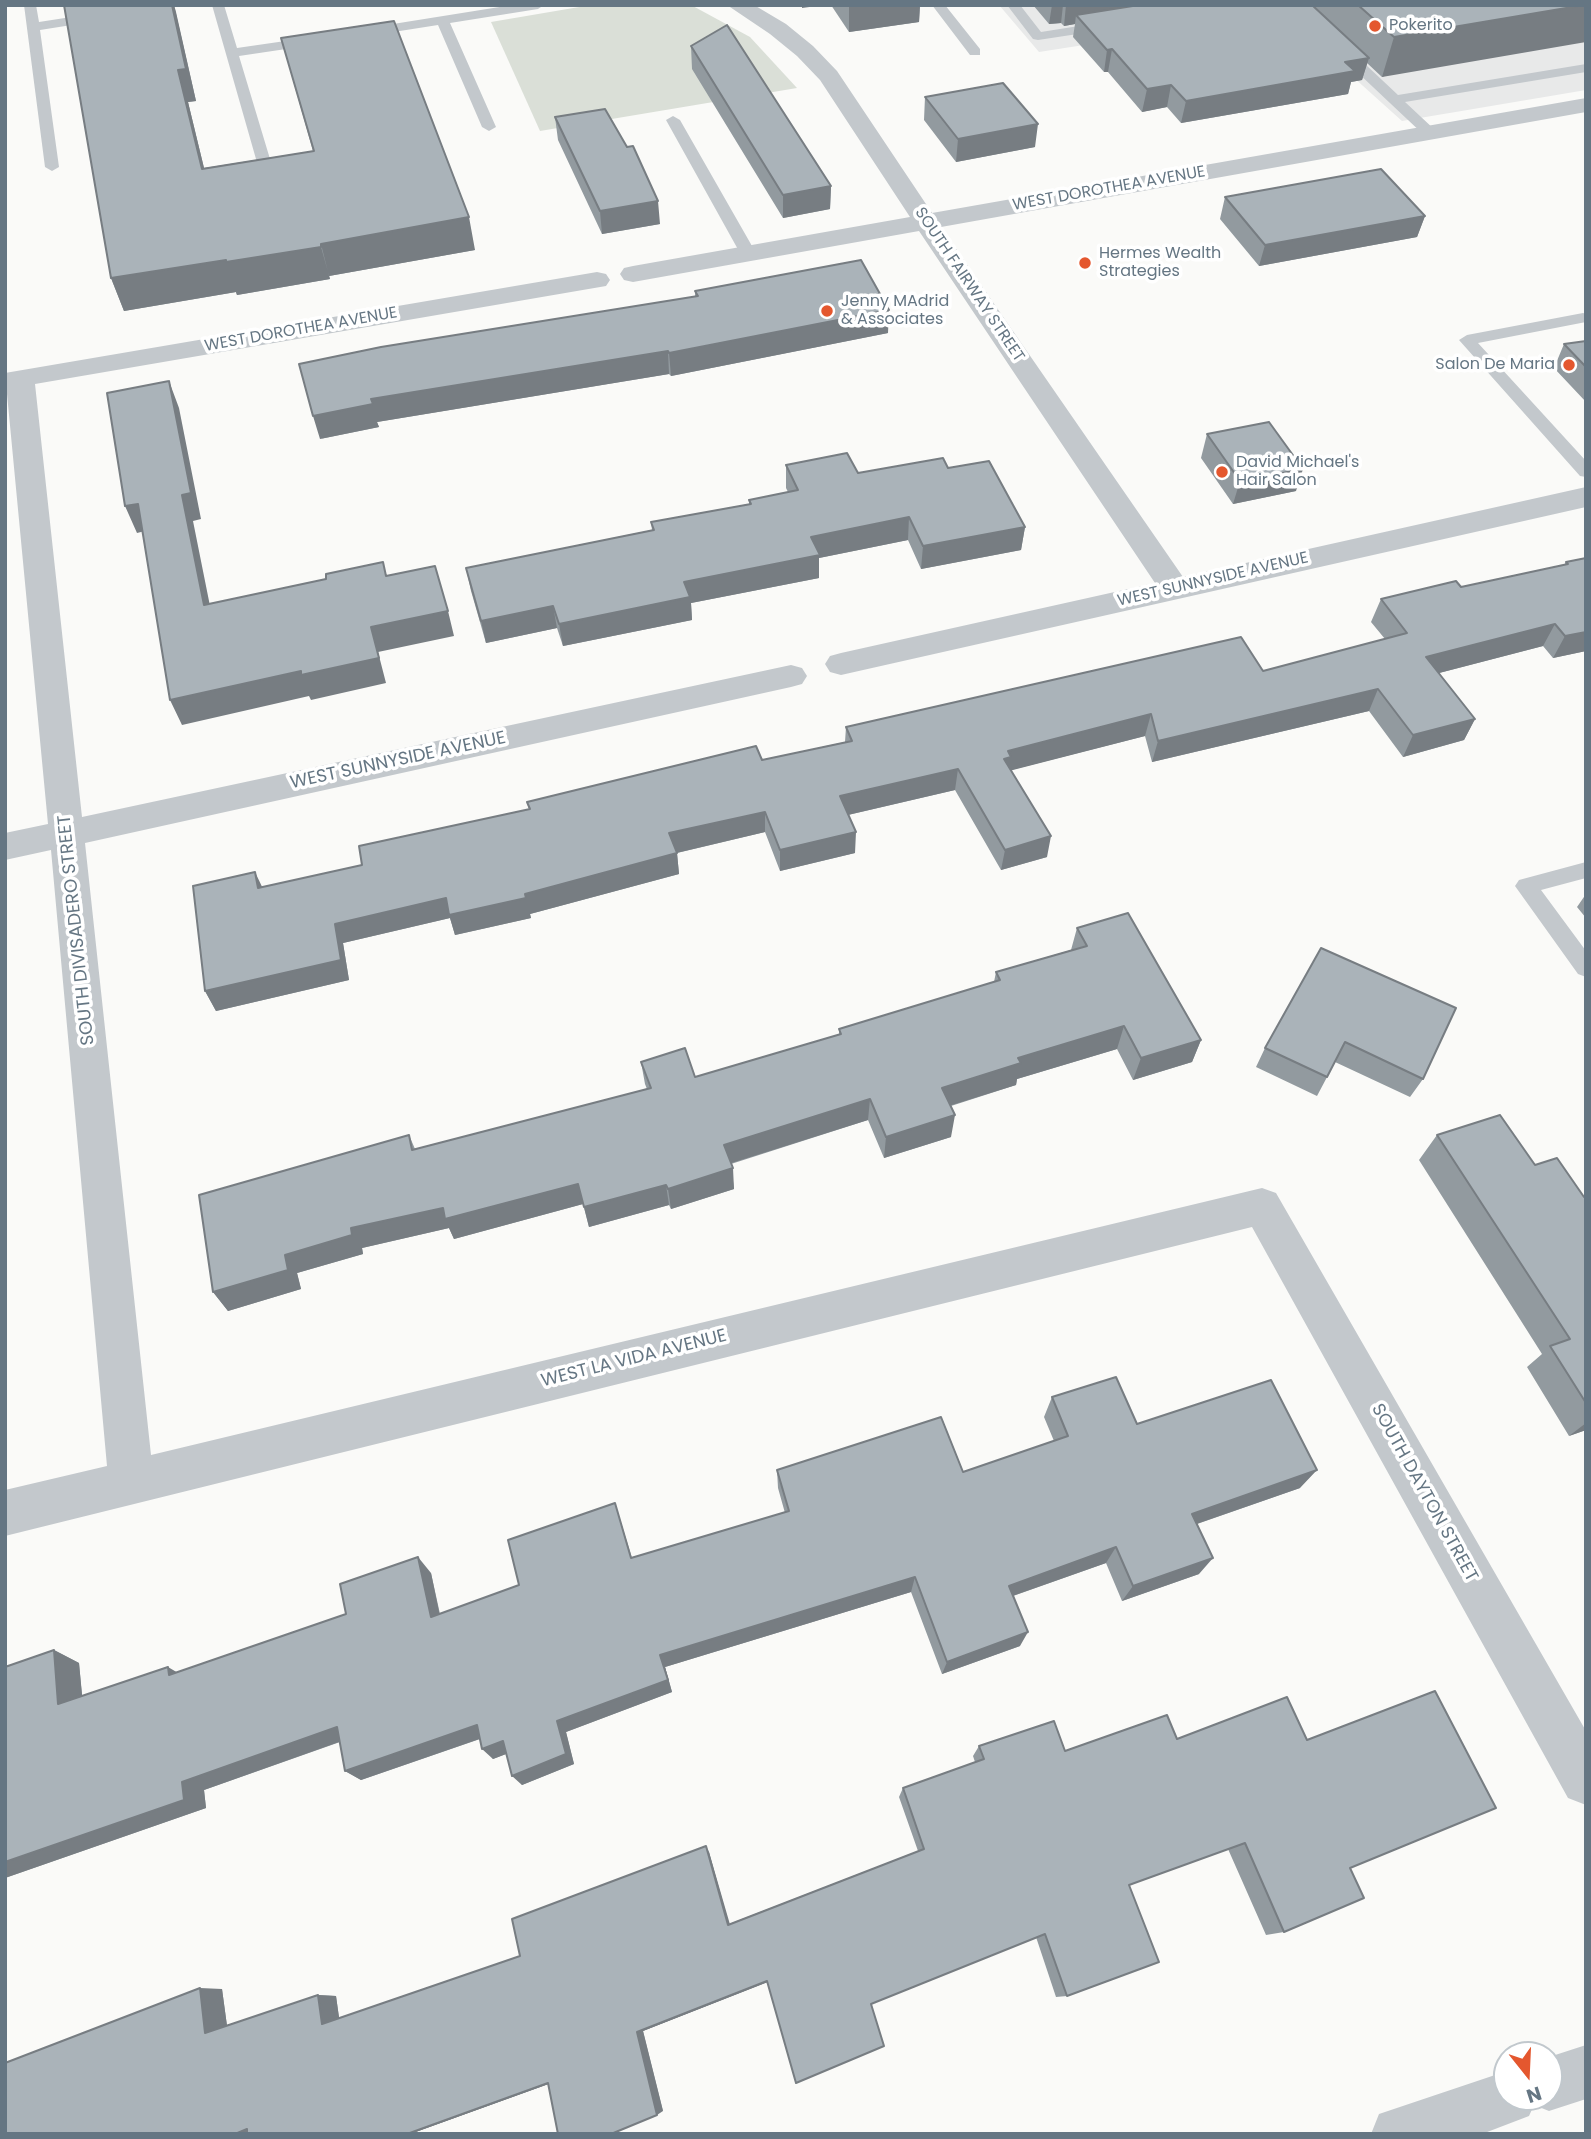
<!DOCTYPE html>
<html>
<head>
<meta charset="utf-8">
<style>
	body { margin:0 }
	#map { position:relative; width:1591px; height:2139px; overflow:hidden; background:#fafaf8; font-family:Poppins,sans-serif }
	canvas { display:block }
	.frame { position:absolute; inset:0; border:7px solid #657683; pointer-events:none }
	.north { position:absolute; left:1493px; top:2041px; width:70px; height:70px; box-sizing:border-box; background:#fff; border:2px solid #c1c8cd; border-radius:50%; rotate:162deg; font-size:19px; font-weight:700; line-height:28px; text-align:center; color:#657683 }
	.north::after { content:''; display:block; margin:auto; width:24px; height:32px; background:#e4572e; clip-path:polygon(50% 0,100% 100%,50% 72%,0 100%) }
</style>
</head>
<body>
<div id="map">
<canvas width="1591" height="2139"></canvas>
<div class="frame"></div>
<div class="north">N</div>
</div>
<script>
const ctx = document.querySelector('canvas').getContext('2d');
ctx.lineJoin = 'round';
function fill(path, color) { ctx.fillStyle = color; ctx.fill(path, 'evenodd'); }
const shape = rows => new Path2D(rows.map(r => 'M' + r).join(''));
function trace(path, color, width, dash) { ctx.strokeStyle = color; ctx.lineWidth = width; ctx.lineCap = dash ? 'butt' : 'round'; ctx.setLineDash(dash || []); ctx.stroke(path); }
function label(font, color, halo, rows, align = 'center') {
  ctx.font = font + ' Poppins,sans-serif'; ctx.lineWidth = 7; ctx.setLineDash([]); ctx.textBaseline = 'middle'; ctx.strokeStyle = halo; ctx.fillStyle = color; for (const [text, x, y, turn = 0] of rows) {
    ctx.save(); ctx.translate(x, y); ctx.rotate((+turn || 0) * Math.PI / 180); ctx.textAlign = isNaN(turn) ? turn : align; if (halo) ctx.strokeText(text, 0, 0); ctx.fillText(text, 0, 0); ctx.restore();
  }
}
const built = shape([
	[999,5,1586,5,1586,90,1402,121,1283,14,1039,52]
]);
const green = shape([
	[591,5,691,5,750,37,797,88,540,131,491,22]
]);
const service = shape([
	[24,5,36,5,39,22,97,13,103,17,97,21,40,30,59,167,52,171,45,167,24,5],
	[212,5,224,5,237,48,313,37,320,41,313,45,239,56,270,159,268,162,258,162,256,159,212,5],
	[512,5,544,5,538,9,450,23,496,127,489,131,482,127,438,25,368,36,361,32,368,28,512,5],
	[932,5,945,5,980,49,980,55,970,55,932,5],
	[1007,5,1020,5,1041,32,1104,22,1111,26,1104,30,1038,40,1033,39,1007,5],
	[1344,48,1349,49,1398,95,1586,64,1586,72,1405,102,1435,130,1437,133,1430,137,1425,136,1339,55,1339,49,1344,48],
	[673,116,680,120,756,253,753,256,743,256,740,253,666,120,673,116],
	[1583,313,1586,314,1586,322,1478,343,1586,461,1586,477,1580,476,1459,340,1467,335,1583,313],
	[1586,862,1586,878,1541,890,1586,951,1586,977,1578,974,1515,886,1519,880,1586,862]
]);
const minor = shape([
	[727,5,754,5,786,24,813,46,837,71,932,213,1586,98,1586,112,941,227,1183,577,1586,487,1586,507,841,675,830,672,825,664,830,656,841,653,1155,583,919,231,633,282,624,280,620,274,624,268,633,266,910,217,820,80,797,56,770,34,727,5],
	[597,272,606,274,610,280,606,286,35,384,82,817,791,665,802,668,807,676,802,684,791,687,85,843,151,1455,1262,1188,1276,1193,1586,1731,1586,1805,1568,1798,1252,1227,5,1536,5,1490,107,1466,51,850,5,860,5,833,48,824,5,373,597,272],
	[1586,2045,1586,2099,1549,2111,1534,2105,1529,2116,1482,2134,1371,2134,1379,2114,1507,2071,1507,2097,1549,2097,1549,2057,1586,2045]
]);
const wall = shape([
	[64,5,174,5,196,101,188,102,204,168,313,151,281,38,475,250,329,276,330,279,237,295,236,292,124,311,111,278],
	[831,5,920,5,919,22,849,32],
	[1033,5,1313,6,1586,5,1382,77,1367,63,1362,80,1351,82,1348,94,1181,123,1167,107,1142,112,1108,72,1104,72,1073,37,1075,24,1064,26,1061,23,1049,24],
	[691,46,831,186,830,209,783,218,692,69],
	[925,97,1035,147,956,162,924,120],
	[555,117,660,224,602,234,558,140],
	[1225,197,1425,216,1417,237,1259,266,1220,219],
	[695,291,888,333,671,376,669,374,377,422,379,427,320,439,695,296],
	[1586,341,1586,402,1554,368,1564,344],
	[1207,434,1296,491,1233,504,1201,458],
	[786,465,858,473,948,468,1025,527,1021,550,921,569,908,540,819,558,819,578,691,603,692,620,563,646,557,628,486,643,471,591,466,568,652,530,651,522,749,504,749,500,788,492,786,488],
	[1586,558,1586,651,1553,658,1543,646,1439,673,1475,719,1464,740,1403,757,1369,711,1152,762,1145,736,1011,770,1047,857,1001,870,955,790,848,815,855,853,780,871,765,832,677,853,679,874,530,914,531,918,455,935,450,918,343,943,349,980,216,1011,205,991,262,887,362,865,529,810,527,802,762,760,845,742,846,727,1263,671,1385,639,1371,622,1381,599,1461,587,1564,565,1566,562],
	[1586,894,1586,918,1577,907],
	[1077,928,1201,1040,1192,1062,1133,1080,1117,1049,1017,1079,1016,1085,951,1106,951,1137,884,1158,868,1120,731,1164,734,1189,671,1209,669,1205,589,1227,583,1204,454,1239,449,1228,362,1248,363,1254,297,1273,301,1289,228,1311,213,1292,409,1135,415,1149,647,1089,645,1084,641,1062,695,1077,839,1035,839,1029,994,982,996,972,1071,950],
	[1321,948,1423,1079,1410,1097,1335,1062,1317,1096,1256,1067,1265,1048],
	[1437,1135,1535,1165,1584,1197,1586,1197,1586,1430,1569,1436,1527,1367,1542,1354,1419,1160],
	[1052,1397,1137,1424,1300,1488,1197,1524,1199,1574,1122,1601,1106,1563,1013,1596,1020,1646,942,1674,911,1592,665,1667,672,1692,566,1732,574,1764,522,1785,506,1754,493,1759,480,1739,361,1780,345,1771,340,1742,204,1790,206,1808,5,1878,54,1650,79,1663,82,1696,178,1673,346,1614,431,1573,440,1614,519,1585,615,1503,632,1558,785,1513,778,1488,777,1470,963,1472,1054,1441,1044,1417],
	[1177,1739,1350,1868,1284,1932,1266,1935,1228,1849,1130,1885,1067,1996,1056,1997,1036,1937,767,1982,643,2031,663,2111,548,2084,410,2134,5,2134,222,1989,227,2026,318,1995,336,1996,339,2018,520,1956,709,1852,729,1924,918,1851,899,1797,903,1788,975,1762,973,1756,979,1746,1065,1751]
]);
const shadedWall = shape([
	[172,5,174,5,176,12,196,101,188,102,212,201,202,169,178,70],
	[802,5,824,5,802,8],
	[849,5,920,5,919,22,849,32],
	[1052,5,1063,5,1061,23,1049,24],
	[1066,5,1199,5,1076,15,1075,24,1064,26],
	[1586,5,1586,42,1382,77,1394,37],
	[1112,49,1108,72,1104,72,1107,50],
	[1369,58,1362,80,1351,82,1348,94,1181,123,1186,101,1345,62],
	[1171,85,1167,107,1142,112,1147,89],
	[1038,124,1035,147,956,162,958,139],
	[831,186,830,209,783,218,783,195],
	[658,201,660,224,602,234,600,211],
	[1425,216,1417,237,1259,266,1265,245],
	[469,217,475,250,329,276,321,244],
	[321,247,330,279,237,295,236,292,124,311,111,278,226,260],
	[889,310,888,333,671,376,669,353],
	[668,351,669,374,377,422,379,427,320,439,313,416,371,399],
	[169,381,179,408,201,519,193,521,215,631,204,605,182,495],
	[1303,469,1296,491,1233,504,1240,481],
	[138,504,149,530,137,533,125,506],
	[909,517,908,540,819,558,819,578,691,603,692,620,563,646,559,624,684,582,811,537],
	[1025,527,1021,550,921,569,923,546],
	[553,606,557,628,486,643,481,621],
	[448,611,454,636,378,652,386,683,311,700,309,696,182,725,170,700,371,627],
	[1555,624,1543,646,1416,679,1426,657],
	[1586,632,1586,651,1553,658,1565,636],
	[1378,689,1369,711,1152,762,1158,741],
	[1151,714,1145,736,1009,771,1004,759,1008,751],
	[1475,719,1464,740,1403,757,1413,735],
	[958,769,955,790,839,817,840,796],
	[765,812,765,832,672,854,669,833],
	[856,832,855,853,780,871,780,850],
	[1051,836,1047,857,1001,870,1005,850],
	[677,853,679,874,530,914,531,918,455,935,450,918,343,943,349,980,216,1011,205,991,335,924,446,898,525,894],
	[255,872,265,893,258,888],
	[1124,1026,1117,1049,1017,1079,1016,1085,939,1109,942,1088,1018,1058],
	[1201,1040,1192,1062,1133,1080,1141,1058],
	[870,1099,868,1120,725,1165,724,1145],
	[955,1115,951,1137,884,1158,886,1137],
	[733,1168,734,1189,671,1209,668,1189],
	[578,1184,583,1204,454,1239,449,1228,362,1248,363,1254,297,1273,301,1289,228,1311,213,1292,285,1255,351,1228,443,1208],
	[666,1185,669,1205,589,1227,584,1207],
	[1586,1423,1586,1430,1569,1436],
	[1317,1470,1300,1488,1179,1530,1192,1514],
	[1116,1547,1106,1563,1001,1600,1009,1586],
	[418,1557,431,1573,443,1631,431,1617],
	[1213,1558,1199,1574,1122,1601,1133,1586],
	[915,1577,911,1592,665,1667,672,1692,566,1732,574,1764,522,1785,512,1776,557,1721,660,1655],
	[1028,1632,1020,1646,942,1674,947,1662],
	[54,1650,79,1663,84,1715,58,1704],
	[168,1667,190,1680,169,1675],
	[477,1725,488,1736,361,1780,345,1771],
	[337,1727,353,1737,204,1790,206,1808,5,1878,5,1862,182,1782],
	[503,1741,514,1751,493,1759,482,1749],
	[706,1846,709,1852,731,1928,728,1925],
	[767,1981,768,1982,643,2031,663,2111,657,2115,637,2032],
	[200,1988,222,1989,228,2033,205,2033],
	[318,1995,336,1996,340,2024,322,2024],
	[557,2081,410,2134,407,2134,548,2083],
	[269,2125,246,2134,235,2134,247,2129]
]);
const building = shape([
	[64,5,172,5,186,69,178,70,202,169,314,151,281,38,394,21,469,217,321,244,321,247,226,262,226,260,111,278,64,5],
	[1139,5,1312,5,1369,58,1345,62,1355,71,1186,101,1171,85,1147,89,1112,49,1107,50,1076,15,1139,5],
	[1358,5,1584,5,1394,37,1358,5],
	[727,25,831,186,783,195,691,46,727,25],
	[1003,83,1038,124,958,139,925,97,1003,83],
	[605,109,627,147,633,146,658,201,600,211,555,117,605,109],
	[1381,169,1425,216,1265,245,1225,197,1381,169],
	[861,260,889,310,669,353,668,351,371,399,373,404,313,416,299,364,381,347,698,296,695,291,861,260],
	[1586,341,1586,367,1564,344,1586,341],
	[169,381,191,493,182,495,204,605,326,579,326,574,383,562,386,576,435,566,448,611,371,627,379,658,301,675,301,671,170,700,138,504,125,506,107,393,169,381],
	[1269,422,1303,469,1240,481,1207,434,1269,422],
	[847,453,858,473,943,458,948,468,989,461,1025,527,923,546,909,517,811,537,820,555,684,582,690,597,559,624,553,606,481,621,466,568,654,530,651,522,751,504,749,500,798,490,786,465,847,453],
	[1586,558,1586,632,1565,636,1555,624,1426,657,1475,719,1413,735,1378,689,1158,741,1151,714,1008,751,1011,757,1004,759,1051,836,1005,850,958,769,840,796,856,832,780,850,765,812,669,833,677,853,525,894,526,898,449,915,446,898,335,924,341,960,205,991,193,886,255,872,258,888,362,865,359,846,530,809,527,802,756,746,762,760,852,741,846,727,1241,637,1263,671,1407,633,1381,599,1456,581,1461,587,1568,564,1566,562,1586,558],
	[1128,913,1201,1040,1141,1058,1124,1026,1018,1058,1021,1063,942,1088,955,1115,886,1137,870,1099,724,1145,733,1168,668,1189,666,1185,584,1207,578,1184,445,1219,443,1208,351,1228,352,1235,285,1255,288,1270,213,1292,199,1195,409,1135,412,1150,651,1088,641,1062,685,1048,695,1077,841,1034,839,1029,1000,980,996,972,1087,946,1077,928,1128,913],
	[1321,948,1456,1008,1423,1079,1345,1042,1327,1077,1265,1048,1321,948],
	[1500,1115,1535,1165,1557,1158,1584,1197,1586,1197,1586,1403,1550,1346,1570,1339,1437,1135,1500,1115],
	[1116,1377,1137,1424,1271,1380,1317,1470,1192,1514,1213,1558,1133,1586,1116,1547,1009,1586,1028,1632,947,1662,915,1577,660,1655,668,1680,557,1721,566,1754,512,1776,503,1741,482,1749,477,1725,345,1771,337,1727,182,1782,184,1800,5,1862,5,1667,54,1650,58,1704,168,1667,169,1675,346,1614,340,1584,418,1557,431,1617,519,1585,508,1540,615,1503,631,1558,789,1511,777,1470,941,1417,963,1472,1068,1436,1052,1397,1116,1377],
	[1435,1691,1496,1808,1350,1868,1364,1898,1284,1932,1245,1843,1129,1885,1159,1962,1067,1996,1045,1934,871,2004,884,2046,796,2083,767,1981,637,2032,657,2115,611,2134,558,2134,548,2083,407,2134,247,2134,247,2129,235,2134,5,2134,5,2063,200,1988,205,2033,318,1995,322,2024,520,1956,512,1919,706,1846,728,1925,924,1849,903,1788,984,1759,979,1746,1054,1721,1065,1751,1167,1715,1177,1739,1287,1697,1307,1740,1435,1691]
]);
const markers = [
	[1375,26,7,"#e4572e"],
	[1085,263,7,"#e4572e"],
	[827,311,7,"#e4572e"],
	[1569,365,7,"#e4572e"],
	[1222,472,7,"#e4572e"]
];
const farPoinames = [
	["Pokerito",1389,26],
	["Hermes Wealth",1099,254],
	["Strategies",1099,272],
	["Jenny MAdrid",841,302],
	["& Associates",841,320],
	["Salon De Maria",1555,365,"right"],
	["David Michael's",1236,463],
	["Hair Salon",1236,481]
];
const farStreetnames = [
	["WEST DOROTHEA AVENUE",1109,189,-10],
	["SOUTH FAIRWAY STREET",969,285,56],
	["WEST DOROTHEA AVENUE",301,330,-10],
	["WEST SUNNYSIDE AVENUE",1213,580,-13]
];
const streetNames = [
	["WEST SUNNYSIDE AVENUE",398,761,-12],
	["SOUTH DIVISADERO STREET",77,930,-96],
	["WEST LA VIDA AVENUE",634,1359,-14],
	["SOUTH DAYTON STREET",1424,1493,61]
];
fill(built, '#e8e9e9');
fill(green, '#dadfd7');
fill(service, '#c3c8cc');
fill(minor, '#c3c8cc');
fill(wall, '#929a9f');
fill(shadedWall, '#777d82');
fill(building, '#aab3b9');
trace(building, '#777d82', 2);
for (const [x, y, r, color] of markers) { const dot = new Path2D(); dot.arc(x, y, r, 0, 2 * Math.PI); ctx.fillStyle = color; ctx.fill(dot); trace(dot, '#fff', 2.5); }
label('16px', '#657683', '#fff', farPoinames, 'left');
label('16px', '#657683', '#fff', farStreetnames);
label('18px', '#657683', '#fff', streetNames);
</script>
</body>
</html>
